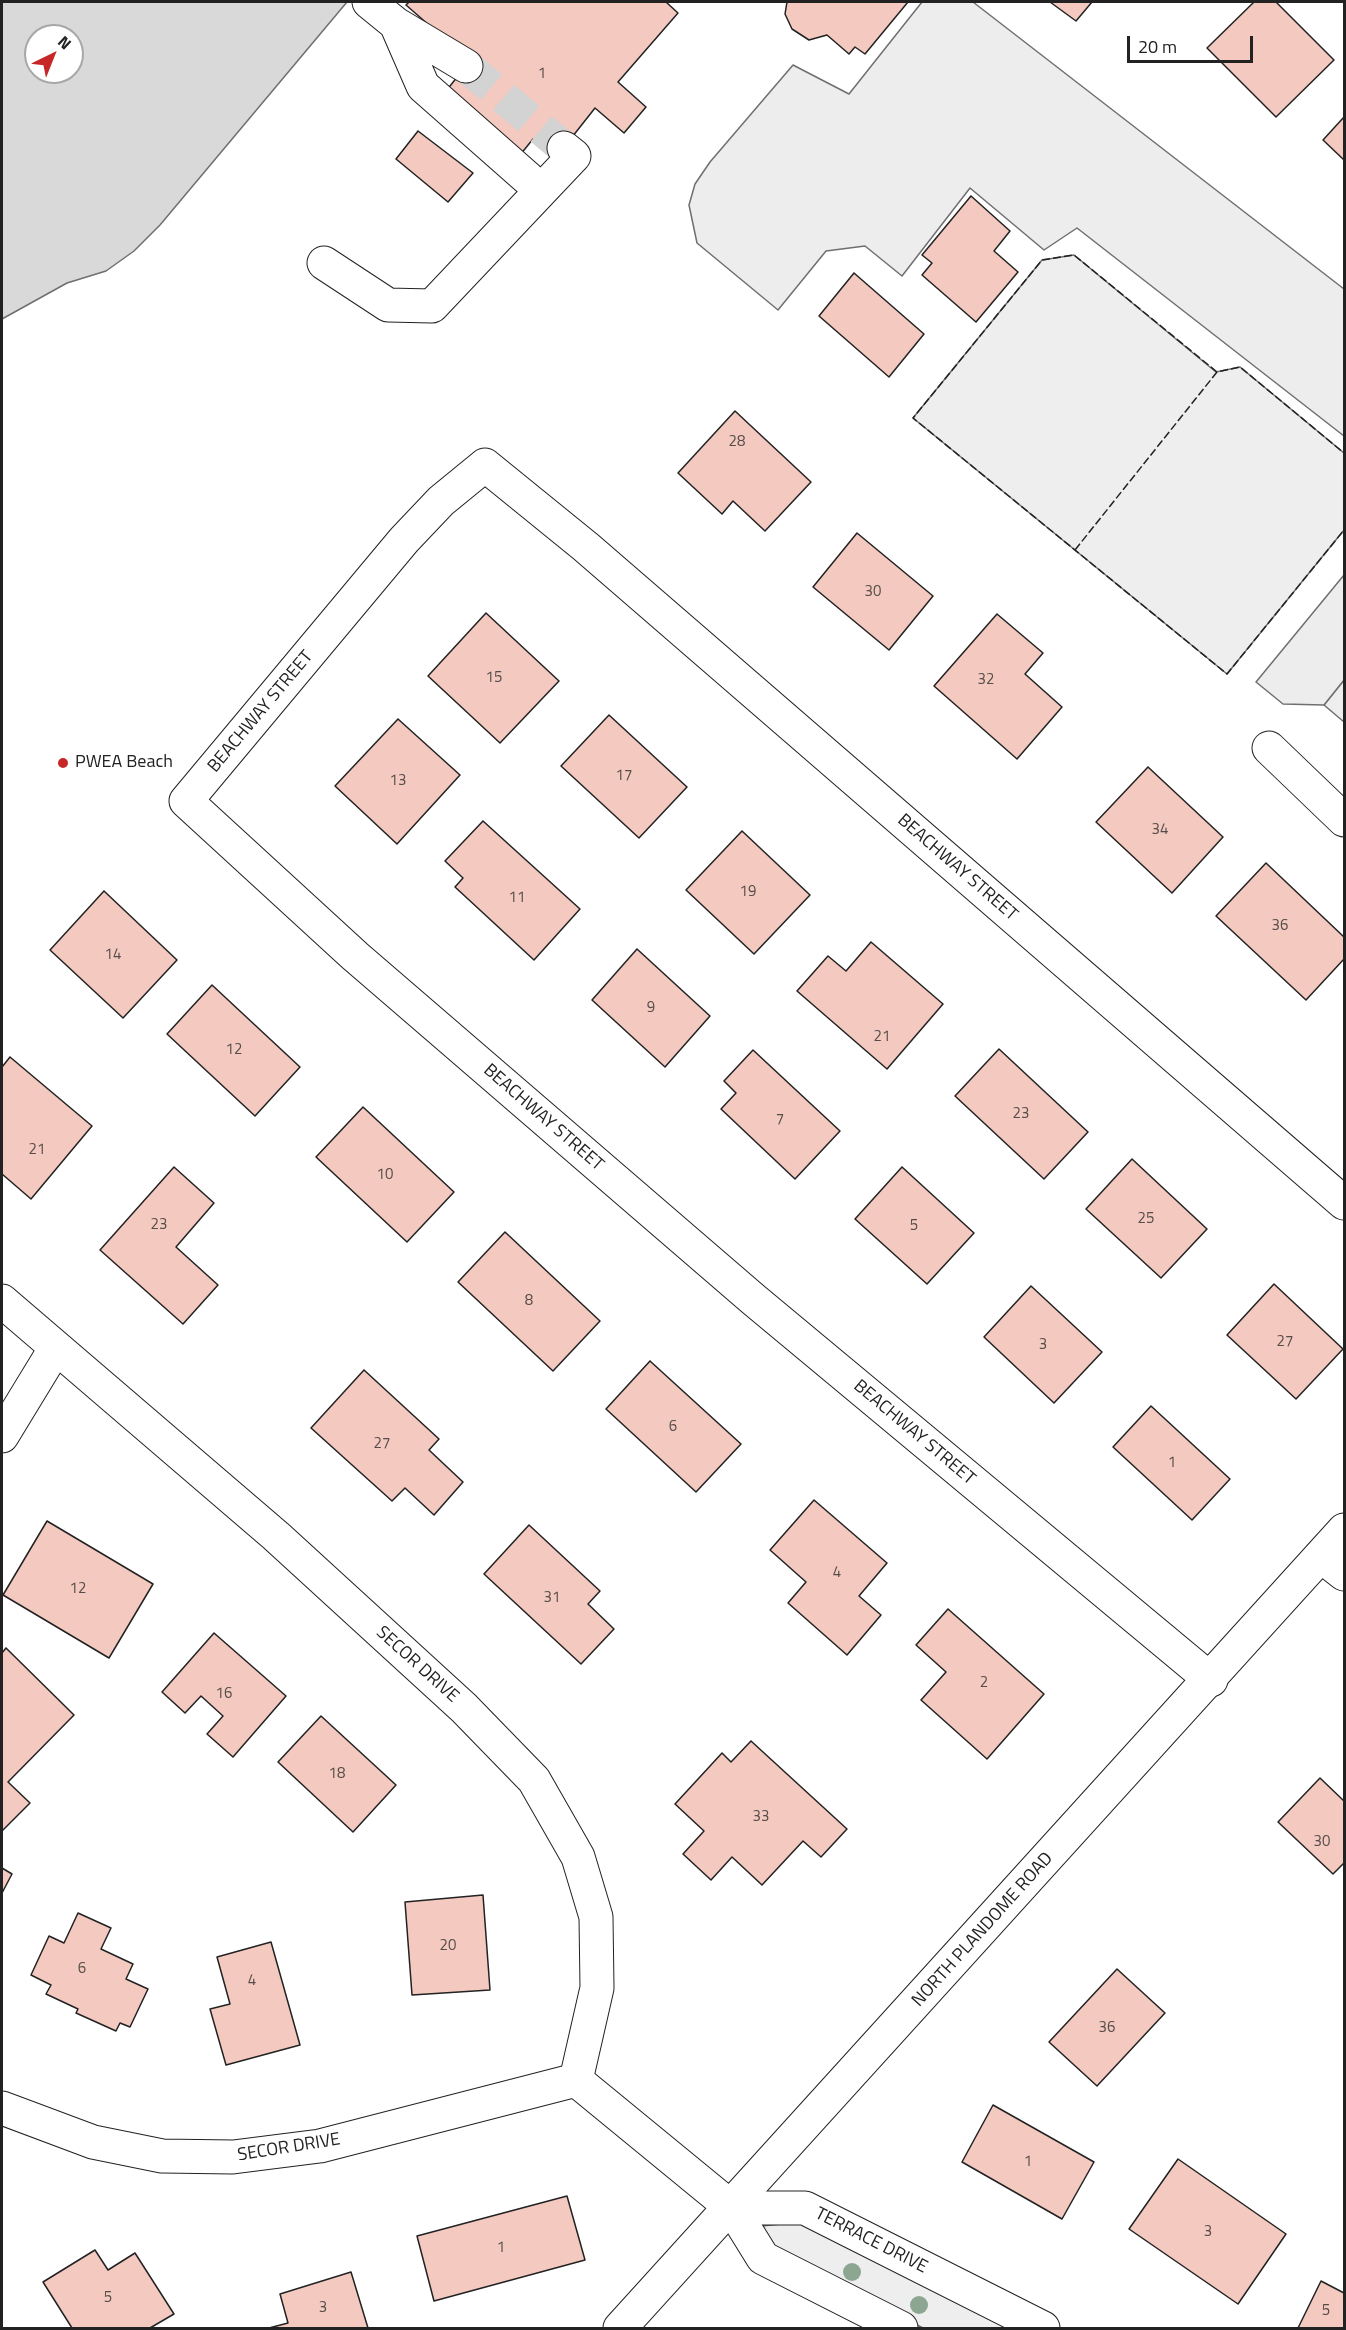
<!DOCTYPE html>
<html>
<head>
<meta charset="utf-8">
<style>
	body { margin:0 }
	#map { position:relative; width:1346px; height:2330px; overflow:hidden; background:#fff; font-family:"Titillium Web",sans-serif }
	canvas { display:block }
	.frame { position:absolute; inset:0; border:3px solid #222; pointer-events:none }
	.north { position:absolute; left:24px; top:24px; width:60px; height:60px; box-sizing:border-box; background:#fff; border:2px solid #a7a7a7; border-radius:50%; rotate:43deg; font-size:16px; font-weight:700; line-height:24px; text-align:center; color:#222 }
	.north::after { content:''; display:block; margin:auto; width:21px; height:27px; background:#c62828; clip-path:polygon(50% 0,100% 100%,50% 72%,0 100%) }
	.scale { position:absolute; left:1127px; top:36px; width:126px; height:27px; box-sizing:border-box; border:3px solid #222; border-top:0; padding-left:8px; font-size:18px; line-height:21px; white-space:nowrap; color:#222; -webkit-text-stroke:4px #fff; paint-order:stroke }
</style>
</head>
<body>
<div id="map">
<canvas width="1346" height="2330"></canvas>
<div class="frame"></div>
<div class="north">N</div>
<div class="scale">20 m</div>
</div>
<script>
const ctx = document.querySelector('canvas').getContext('2d');
ctx.lineJoin = 'round';
function fill(path, color) { ctx.fillStyle = color; ctx.fill(path, 'evenodd'); }
const shape = rows => new Path2D(rows.map(r => 'M' + r).join(''));
function trace(path, color, width, dash) { ctx.strokeStyle = color; ctx.lineWidth = width; ctx.lineCap = dash ? 'butt' : 'round'; ctx.setLineDash(dash || []); ctx.stroke(path); }
function label(font, color, halo, rows, align = 'center') {
  ctx.font = font + ' "Titillium Web",sans-serif'; ctx.lineWidth = 4.5; ctx.setLineDash([]); ctx.textBaseline = 'middle'; ctx.strokeStyle = halo; ctx.fillStyle = color; for (const [text, x, y, turn = 0] of rows) {
    ctx.save(); ctx.translate(x, y); ctx.rotate((+turn || 0) * Math.PI / 180); ctx.textAlign = isNaN(turn) ? turn : align; if (halo) ctx.strokeText(text, 0, 0); ctx.fillText(text, 0, 0); ctx.restore();
  }
}
const green = shape([
	[1074,255,1216,372,1240,367,1344,453,1344,530,1227,674,913,418,1042,260,1074,255],
	[1344,680,1344,722,1324,705,1344,680],
	[801,2222,1010,2328,923,2328,776,2253,762,2226,801,2222]
]);
const parking = shape([
	[922,2,973,2,1344,289,1344,436,1077,228,1044,250,970,188,902,276,865,246,826,251,778,310,697,243,689,205,695,184,710,162,793,65,849,94,922,2],
	[1344,575,1344,680,1324,705,1283,704,1256,682,1344,575]
]);
const water = shape([
	[2,2,347,2,160,225,134,251,106,271,67,283,2,319,2,2],
	[36,36,72,36,72,72,36,72,36,36]
]);
const building = shape([
	[409,2,666,2,678,13,618,82,646,107,624,133,595,108,554,160,533,139,520,155,446,91,470,61,406,5,409,2],
	[787,2,908,2,865,54,855,47,849,54,827,35,809,40,792,29,785,14,787,2],
	[1050,2,1092,2,1076,21,1050,2],
	[1254,2,1276,2,1334,60,1276,117,1207,48,1254,2],
	[1344,117,1344,160,1323,140,1344,117],
	[418,131,473,173,448,202,396,159,418,131],
	[971,196,1010,231,994,251,1018,272,976,322,922,275,932,263,922,255,971,196],
	[854,273,924,334,889,377,819,316,854,273],
	[735,411,811,482,765,531,733,501,722,514,678,473,735,411],
	[857,533,933,596,889,650,813,587,857,533],
	[486,613,559,681,500,743,428,676,486,613],
	[997,614,1043,653,1025,674,1062,707,1017,759,934,686,997,614],
	[609,715,687,787,639,838,561,766,609,715],
	[398,719,460,775,397,844,335,786,398,719],
	[1148,767,1223,837,1172,893,1096,822,1148,767],
	[483,821,580,909,534,960,455,887,463,878,445,861,483,821],
	[742,831,810,895,754,954,686,890,742,831],
	[1266,863,1344,937,1344,959,1306,1000,1216,916,1266,863],
	[104,891,177,960,123,1018,50,950,104,891],
	[871,942,943,1004,887,1069,797,991,828,956,846,971,871,942],
	[637,949,710,1016,665,1067,592,1000,637,949],
	[212,985,300,1067,255,1116,167,1034,212,985],
	[999,1049,1088,1132,1044,1179,955,1096,999,1049],
	[753,1050,840,1131,795,1179,721,1109,736,1093,724,1081,753,1050],
	[10,1057,92,1126,31,1199,2,1174,2,1067,10,1057],
	[363,1107,454,1192,407,1242,316,1157,363,1107],
	[1132,1159,1207,1229,1161,1278,1086,1209,1132,1159],
	[174,1167,214,1203,176,1247,218,1285,183,1324,100,1250,174,1167],
	[902,1167,974,1233,927,1284,855,1219,902,1167],
	[505,1232,600,1321,553,1371,458,1282,505,1232],
	[1274,1284,1343,1349,1296,1399,1227,1335,1274,1284],
	[1031,1286,1102,1352,1054,1403,984,1337,1031,1286],
	[650,1361,741,1444,696,1492,606,1409,650,1361],
	[364,1370,439,1439,429,1450,463,1482,434,1515,405,1488,392,1501,311,1428,364,1370],
	[1151,1406,1230,1479,1192,1520,1113,1447,1151,1406],
	[814,1500,887,1563,859,1596,881,1615,847,1655,788,1603,806,1582,770,1550,814,1500],
	[47,1521,153,1584,109,1658,3,1595,47,1521],
	[529,1525,600,1591,588,1604,614,1629,581,1664,484,1574,529,1525],
	[948,1609,1044,1694,987,1759,921,1700,946,1672,916,1645,948,1609],
	[214,1633,286,1696,233,1757,207,1734,223,1716,201,1696,185,1713,162,1692,214,1633],
	[6,1648,74,1715,8,1782,30,1803,2,1831,2,1653,6,1648],
	[321,1716,396,1785,353,1832,278,1762,321,1716],
	[751,1741,847,1829,821,1857,803,1841,762,1885,732,1857,711,1880,683,1854,704,1831,675,1804,722,1753,731,1762,751,1741],
	[1320,1778,1344,1801,1344,1863,1333,1874,1278,1822,1320,1778],
	[2,1868,12,1874,2,1893,2,1868],
	[483,1895,490,1990,412,1995,405,1902,483,1895],
	[78,1913,111,1928,101,1949,133,1964,126,1979,148,1989,130,2027,120,2023,116,2031,76,2013,78,2009,46,1994,51,1985,31,1975,49,1936,64,1943,78,1913],
	[271,1942,300,2045,226,2065,210,2009,230,2004,217,1957,271,1942],
	[1117,1969,1165,2013,1097,2086,1049,2042,1117,1969],
	[993,2105,1094,2162,1062,2219,962,2162,993,2105],
	[1178,2159,1286,2234,1238,2304,1129,2229,1178,2159],
	[567,2196,585,2260,434,2301,417,2236,567,2196],
	[95,2250,108,2270,135,2253,174,2314,150,2328,72,2328,43,2282,95,2250],
	[351,2272,368,2328,269,2328,288,2323,280,2294,351,2272],
	[1321,2281,1344,2293,1344,2328,1298,2328,1321,2281]
]);
const minorTunnel = shape([
	[466,66,564,148]
]);
const minor = shape([
	[369,2,396,24,466,66],
	[396,24,423,86,541,190],
	[324,263,388,305,432,306,574,156,564,148],
	[1269,748,1344,820],
	[2,1301,276,1536,464,1708,534,1780,578,1857,596,1917,597,1988,576,2080,732,2208,763,2258,901,2328],
	[2,1436,55,1349],
	[1321,1556,1344,1574],
	[1211,1680,753,1299,355,956,186,801,404,540,441,501,485,465,586,547,1344,1203],
	[2,2108,93,2142,162,2156,233,2157,320,2146,576,2080],
	[732,2208,805,2208,1043,2328]
]);
const major = shape([
	[620,2328,1344,1530]
]);
const fence = shape([
	[1217,372,1074,255,1042,260,913,418,1227,674,1344,530],
	[1075,550,1217,372,1240,367,1344,453]
]);
const trees = [
	[852,2272],
	[919,2305]
];
const markers = [
	[63,763,6,"#c62828"]
];
const numberNames = [
	["1",542,74],
	["28",737,442],
	["30",873,592],
	["15",494,678],
	["32",986,680],
	["17",624,776],
	["13",398,781],
	["34",1160,830],
	["19",748,892],
	["11",517,898],
	["36",1280,926],
	["14",113,955],
	["9",651,1008],
	["21",882,1037],
	["12",234,1050],
	["23",1021,1114],
	["7",780,1120],
	["21",37,1150],
	["10",385,1175],
	["25",1146,1219],
	["23",159,1225],
	["5",914,1226],
	["8",529,1301],
	["27",1285,1342],
	["3",1043,1345],
	["6",673,1427],
	["27",382,1444],
	["1",1172,1463],
	["4",837,1573],
	["12",78,1589],
	["31",552,1598],
	["2",984,1683],
	["16",224,1694],
	["18",337,1774],
	["33",761,1817],
	["30",1322,1842],
	["20",448,1946],
	["6",82,1969],
	["4",252,1981],
	["36",1107,2028],
	["1",1028,2162],
	["3",1208,2232],
	["1",501,2248],
	["5",108,2298],
	["3",323,2308],
	["5",1326,2311]
];
const streetNames = [
	["BEACHWAY STREET",261,712,-50],
	["BEACHWAY STREET",957,868,41],
	["BEACHWAY STREET",543,1118,41],
	["BEACHWAY STREET",914,1433,40],
	["SECOR DRIVE",417,1665,42],
	["NORTH PLANDOME ROAD",983,1930,-48],
	["SECOR DRIVE",289,2148,-9],
	["TERRACE DRIVE",871,2241,27]
];
const poiNames = [
	["PWEA Beach",75,763]
];
fill(green, '#eee');
trace(green, '#6f6f6f', 1.5);
fill(parking, '#ededed');
trace(parking, '#6f6f6f', 1.5);
fill(water, '#d9d9d9');
trace(water, '#6f6f6f', 1.5);
fill(building, '#f3c9c0');
trace(building, '#222', 1.5);
trace(minorTunnel, '#d3d3d3', 33, [33, 16]);
trace(minor, '#222', 35);
trace(major, '#222', 35);
trace(minor, '#fff', 33);
trace(major, '#fff', 33);
trace(fence, '#222', 1.5, [8, 3]);
ctx.fillStyle = '#8da692';
for (const [x, y] of trees) { ctx.beginPath(); ctx.arc(x, y, 9, 0, 2 * Math.PI); ctx.fill(); }
for (const [x, y, r, color] of markers) { const dot = new Path2D(); dot.arc(x, y, r, 0, 2 * Math.PI); ctx.fillStyle = color; ctx.fill(dot); trace(dot, '#fff', 2); }
label('15px', '#564c4a', null, numberNames);
label('18px', '#222', '#fff', streetNames);
label('18px', '#222', '#fff', poiNames, 'left');
</script>
</body>
</html>
